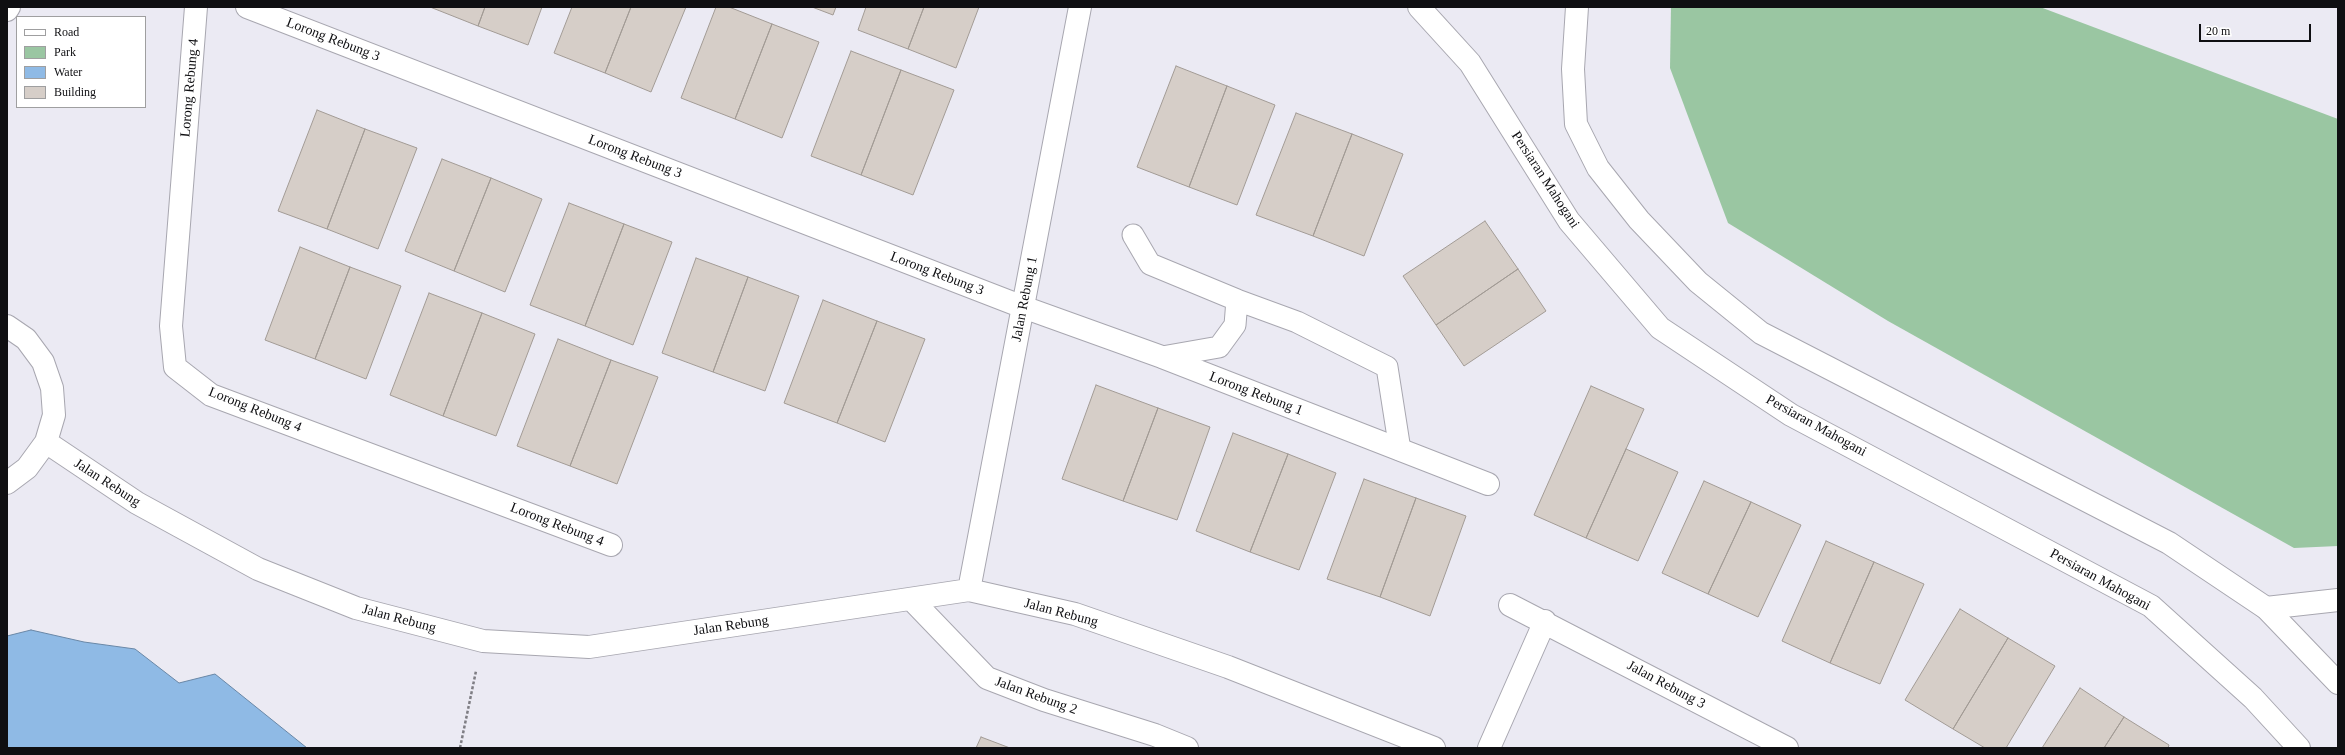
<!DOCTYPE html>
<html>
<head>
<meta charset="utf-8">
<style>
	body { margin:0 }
	#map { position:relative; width:2345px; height:755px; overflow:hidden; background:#ebeaf3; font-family:"Times New Roman",serif }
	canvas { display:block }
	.frame { position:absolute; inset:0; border:8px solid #0f0f12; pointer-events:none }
	.legend { position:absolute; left:16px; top:16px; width:130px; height:92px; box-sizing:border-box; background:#fff; border:1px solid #9f9fa0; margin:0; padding:5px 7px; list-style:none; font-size:12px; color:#0f0f12 }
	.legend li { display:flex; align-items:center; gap:8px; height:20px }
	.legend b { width:20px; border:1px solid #9f9fa0 }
	.scale { position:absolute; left:2199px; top:24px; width:112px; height:18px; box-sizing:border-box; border:2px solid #0f0f12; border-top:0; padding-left:5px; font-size:12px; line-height:14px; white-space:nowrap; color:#0f0f12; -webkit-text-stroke:3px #fff; paint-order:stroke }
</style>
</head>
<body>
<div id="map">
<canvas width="2345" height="755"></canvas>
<div class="frame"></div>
<ul class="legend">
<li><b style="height:5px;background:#fff"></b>Road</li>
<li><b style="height:11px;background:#9ac6a2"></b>Park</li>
<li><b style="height:11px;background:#8fbae5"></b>Water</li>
<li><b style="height:11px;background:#d6cec8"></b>Building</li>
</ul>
<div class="scale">20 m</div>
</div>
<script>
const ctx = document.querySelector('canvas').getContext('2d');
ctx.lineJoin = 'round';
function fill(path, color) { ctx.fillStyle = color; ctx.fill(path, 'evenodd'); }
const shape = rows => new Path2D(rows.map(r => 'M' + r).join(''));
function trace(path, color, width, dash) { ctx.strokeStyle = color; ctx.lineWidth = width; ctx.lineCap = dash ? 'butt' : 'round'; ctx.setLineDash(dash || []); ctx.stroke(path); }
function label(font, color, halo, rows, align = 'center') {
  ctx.font = font + ' "Times New Roman",serif'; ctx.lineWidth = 3; ctx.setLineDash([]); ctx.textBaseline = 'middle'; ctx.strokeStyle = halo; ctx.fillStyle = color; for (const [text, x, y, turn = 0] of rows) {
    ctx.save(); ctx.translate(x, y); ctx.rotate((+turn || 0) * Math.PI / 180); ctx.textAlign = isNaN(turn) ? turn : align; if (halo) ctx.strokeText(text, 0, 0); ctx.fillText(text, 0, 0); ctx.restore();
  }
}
const green = shape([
	[1671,7,2040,7,2338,119,2338,546,2294,548,1888,321,1728,223,1670,68]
]);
const water = shape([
	[31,630,84,642,135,649,179,683,215,674,307,748,7,748,7,636,31,630]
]);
const building = shape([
	[430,7,485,7,478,26,430,7],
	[485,7,542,7,528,45,478,26,485,7],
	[572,7,631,7,605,73,554,53,572,7],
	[631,7,686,7,651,92,605,73,631,7],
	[716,7,729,7,772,24,735,119,681,98,716,7],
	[812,7,836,7,833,15,812,7],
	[866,7,924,7,908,49,858,30,866,7],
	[924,7,979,7,956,68,908,49,924,7],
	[772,24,819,42,782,138,735,119,772,24],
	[851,51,901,70,861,175,811,156,851,51],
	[1176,66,1227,86,1189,187,1137,167,1176,66],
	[901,70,954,90,913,195,861,175,901,70],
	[1227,86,1275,105,1237,205,1189,187,1227,86],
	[317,110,365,129,327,229,278,211,317,110],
	[1296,113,1352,134,1313,236,1256,215,1296,113],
	[365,129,417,148,378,249,327,229,365,129],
	[1352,134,1403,154,1364,256,1313,236,1352,134],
	[442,159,491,178,454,271,405,251,442,159],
	[491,178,542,199,505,292,454,271,491,178],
	[569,203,624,224,585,326,530,305,569,203],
	[1485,221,1518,269,1436,325,1403,276,1485,221],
	[624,224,672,242,633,345,585,326,624,224],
	[300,247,350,267,315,359,265,340,300,247],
	[696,258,748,277,713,372,662,353,696,258],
	[350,267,401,286,366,379,315,359,350,267],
	[1518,269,1546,311,1464,366,1436,325,1518,269],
	[748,277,799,296,765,391,713,372,748,277],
	[429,293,482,313,443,416,390,395,429,293],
	[823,300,877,321,837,423,784,403,823,300],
	[482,313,535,334,496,436,443,416,482,313],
	[877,321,925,339,885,442,837,423,877,321],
	[558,339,611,360,570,466,517,446,558,339],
	[611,360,658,377,617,484,570,466,611,360],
	[1096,385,1158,408,1123,501,1062,479,1096,385],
	[1591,386,1644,409,1586,538,1534,515,1591,386],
	[1158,408,1210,427,1177,520,1123,501,1158,408],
	[1233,433,1288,454,1250,552,1196,531,1233,433],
	[1626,449,1678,472,1638,561,1586,538,1626,449],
	[1288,454,1336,473,1299,570,1250,552,1288,454],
	[1364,479,1416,498,1380,597,1327,579,1364,479],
	[1704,481,1751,502,1708,594,1662,573,1704,481],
	[1416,498,1466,516,1430,616,1380,597,1416,498],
	[1751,502,1801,525,1758,617,1708,594,1751,502],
	[1826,541,1874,562,1830,663,1782,641,1826,541],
	[1874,562,1924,584,1880,684,1830,663,1874,562],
	[1960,609,2008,638,1953,729,1905,700,1960,609],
	[2008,638,2055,666,2006,748,1985,748,1953,729,2008,638],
	[2080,688,2124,717,2104,748,2042,748,2080,688],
	[2124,717,2169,745,2168,748,2104,748,2124,717],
	[981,737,1010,748,976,748,981,737]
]);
const path = shape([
	[460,748,476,671]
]);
const service = shape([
	[1133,235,1150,264,1237,300,1297,322,1387,367,1400,450],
	[1162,357,1219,347,1235,325,1237,300]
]);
const minor = shape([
	[196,7,171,326,175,367,211,395,611,545],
	[247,7,1023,307,1162,357,1488,484],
	[7,10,9,7],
	[7,326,26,339,43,362,52,388,54,415,46,442,27,468,7,483],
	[46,442,137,503,258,569,356,608,483,641,589,647,969,590,1075,614,1228,667,1434,748],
	[969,590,1080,7],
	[912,600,987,678,1044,700,1155,735,1187,748],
	[1510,605,1787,748],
	[2266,608,2338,600],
	[1489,748,1545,621]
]);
const secondary = shape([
	[1419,7,1470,63,1569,221,1660,328,1791,415,2151,606,2253,698,2299,748],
	[1577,7,1573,69,1576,124,1598,168,1639,220,1698,282,1761,333,2169,543,2266,608,2338,683]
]);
const streetNames = [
	["Lorong Rebung 3",333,40,21],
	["Lorong Rebung 4",190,88,-85],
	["Lorong Rebung 3",635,157,21],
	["Persiaran Mahogani",1545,180,57],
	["Lorong Rebung 3",937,274,21],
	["Jalan Rebung 1",1025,299,-79],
	["Lorong Rebung 1",1256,394,21],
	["Lorong Rebung 4",255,410,22],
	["Persiaran Mahogani",1816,426,29],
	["Jalan Rebung",107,483,33],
	["Lorong Rebung 4",557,525,21],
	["Persiaran Mahogani",2100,580,29],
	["Jalan Rebung",1061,613,15],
	["Jalan Rebung",399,619,15],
	["Jalan Rebung",731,626,-8],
	["Jalan Rebung 3",1666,685,28],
	["Jalan Rebung 2",1036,696,20]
];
fill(green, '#9ac6a2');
fill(water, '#8fbae5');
trace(water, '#6987a6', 1);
fill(building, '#d6cec8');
trace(building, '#a29b95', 1);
trace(service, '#a8a7b0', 23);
trace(minor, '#a8a7b0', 24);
trace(secondary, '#a8a7b0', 24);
trace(path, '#7e7d83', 2.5, [3, 2]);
trace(service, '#fff', 21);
trace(minor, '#fff', 22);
trace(secondary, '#fff', 22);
label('14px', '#0f0f12', '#fff', streetNames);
</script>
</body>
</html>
